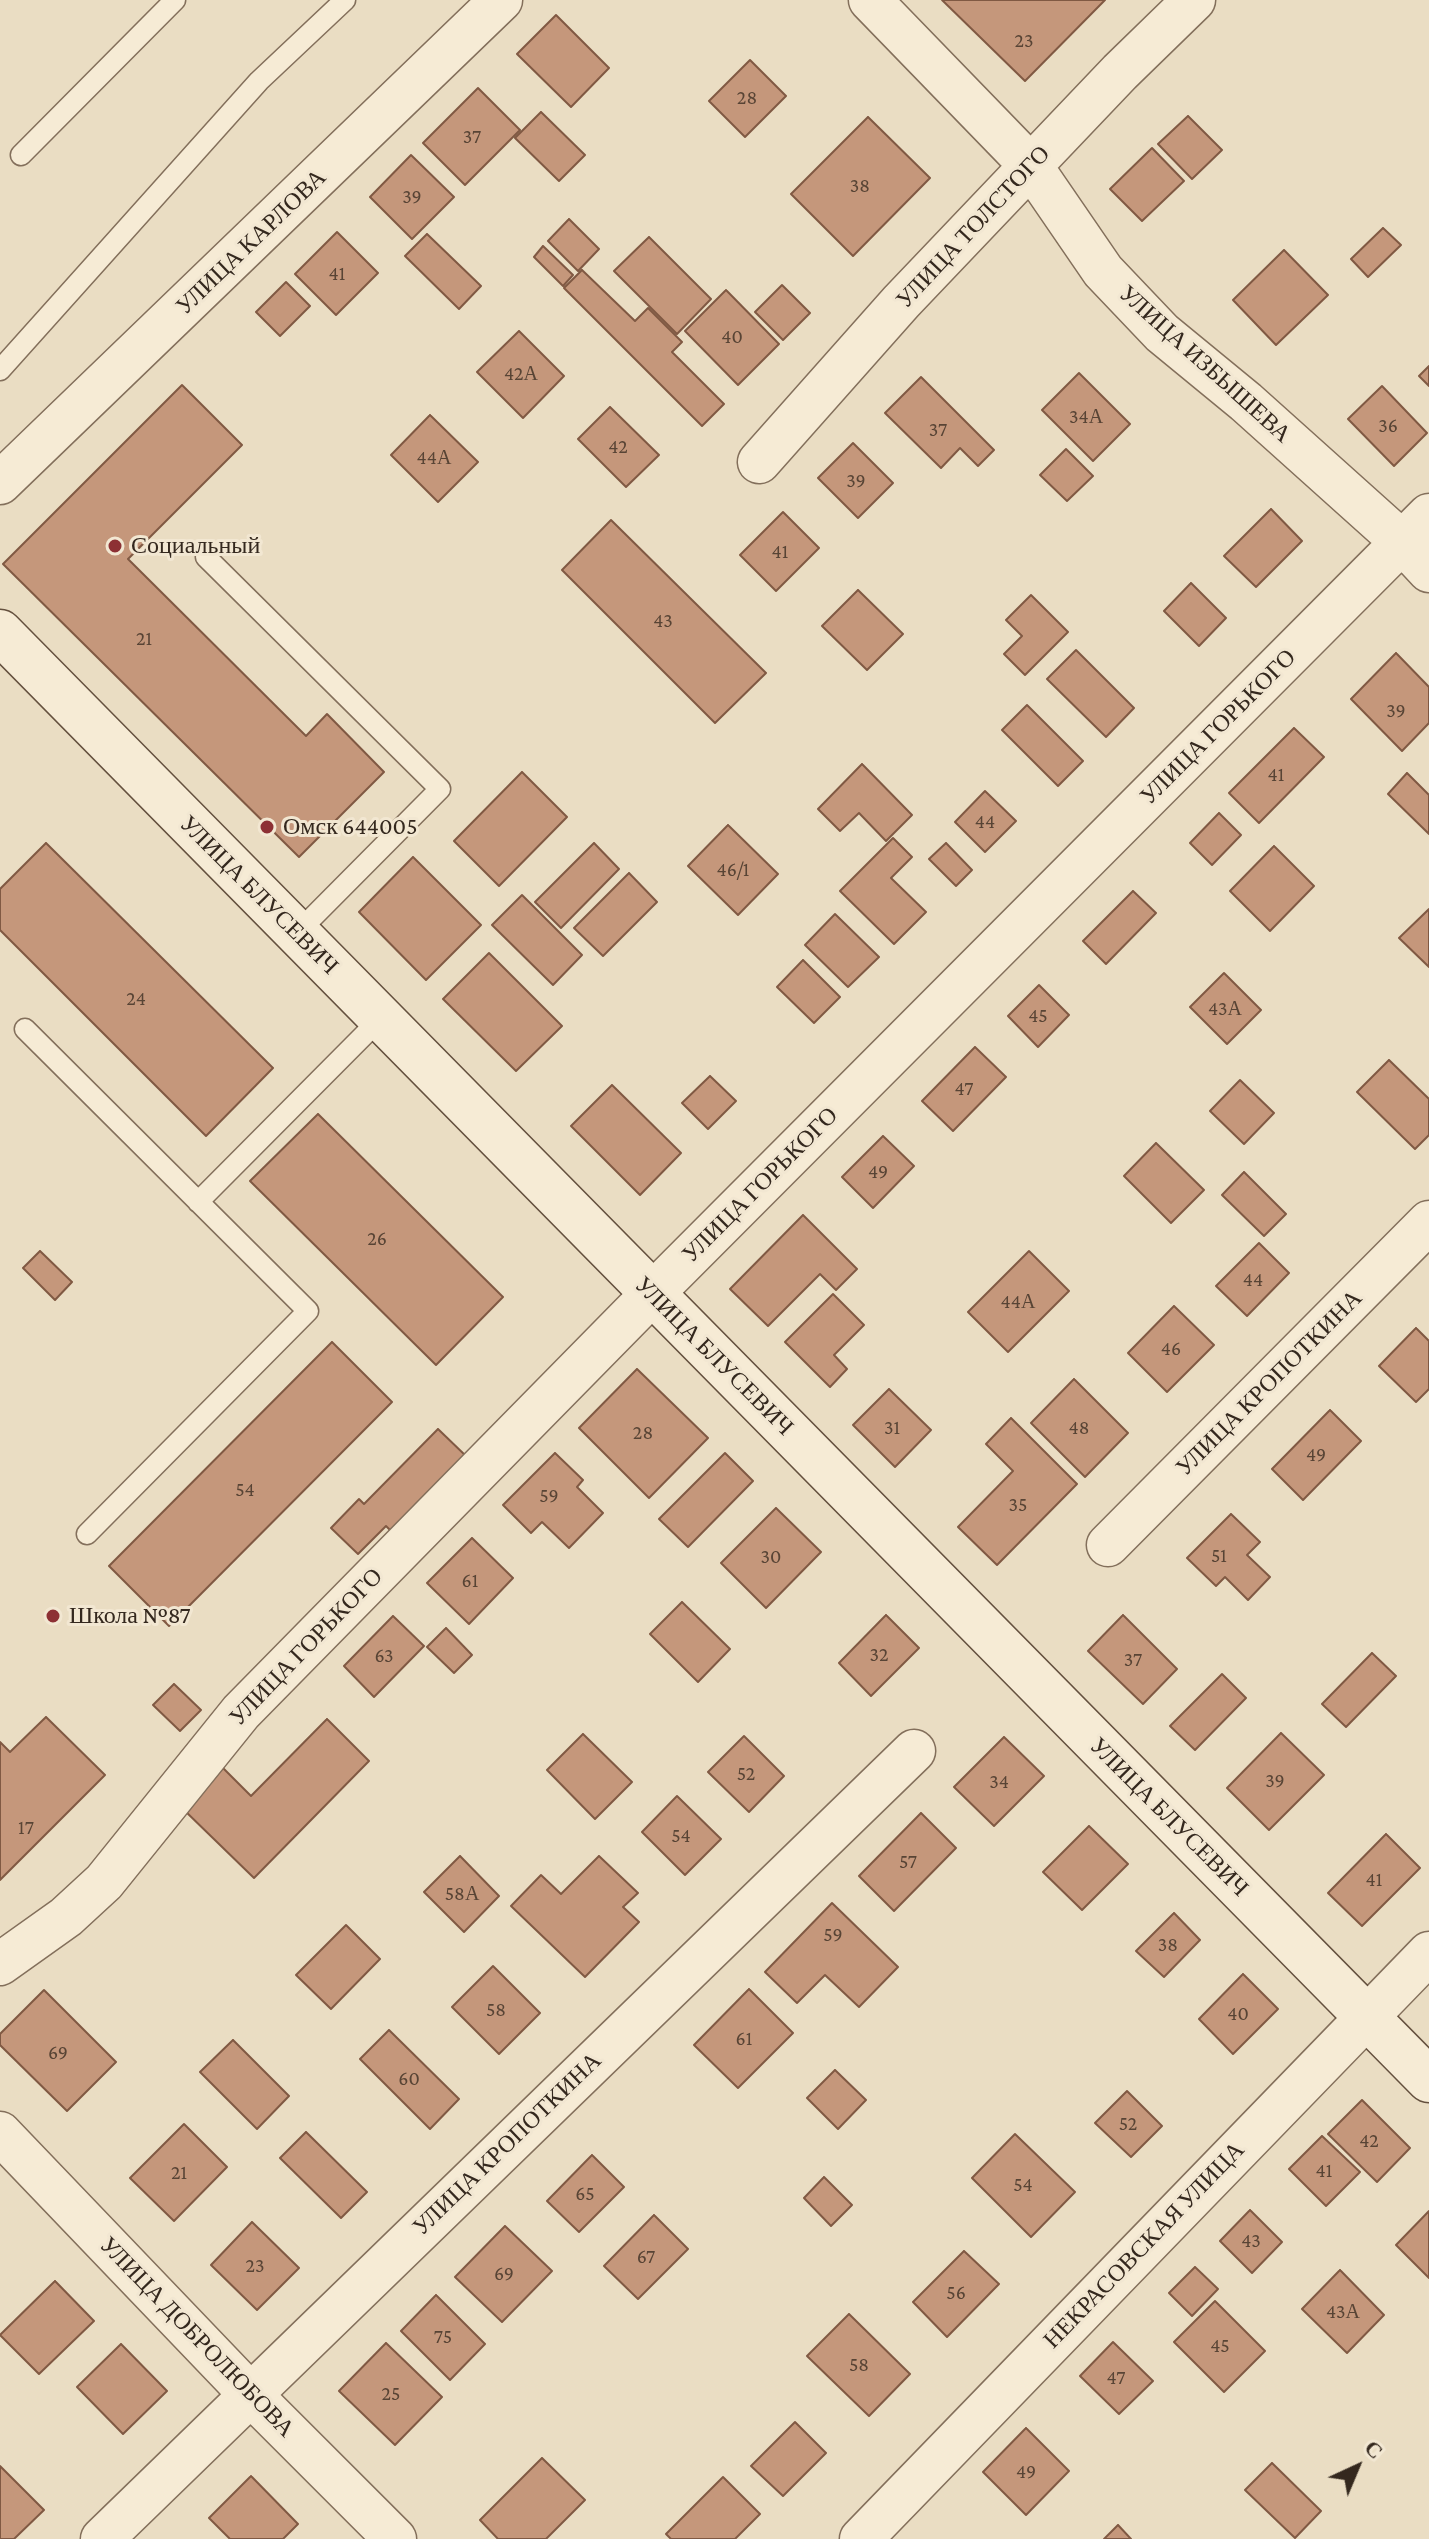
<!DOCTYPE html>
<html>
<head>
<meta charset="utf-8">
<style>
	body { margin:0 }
	#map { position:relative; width:1429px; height:2539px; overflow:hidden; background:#eaddc3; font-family:"Crimson Pro",serif }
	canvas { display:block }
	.north { position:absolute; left:1317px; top:2427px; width:80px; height:80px; -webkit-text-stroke:6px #f2e7d2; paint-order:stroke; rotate:44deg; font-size:22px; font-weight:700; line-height:32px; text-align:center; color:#34281e }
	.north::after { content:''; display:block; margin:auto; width:28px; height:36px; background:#34281e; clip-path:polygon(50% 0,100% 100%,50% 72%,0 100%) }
</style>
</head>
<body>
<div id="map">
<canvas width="1429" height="2539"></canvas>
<div class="north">С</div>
</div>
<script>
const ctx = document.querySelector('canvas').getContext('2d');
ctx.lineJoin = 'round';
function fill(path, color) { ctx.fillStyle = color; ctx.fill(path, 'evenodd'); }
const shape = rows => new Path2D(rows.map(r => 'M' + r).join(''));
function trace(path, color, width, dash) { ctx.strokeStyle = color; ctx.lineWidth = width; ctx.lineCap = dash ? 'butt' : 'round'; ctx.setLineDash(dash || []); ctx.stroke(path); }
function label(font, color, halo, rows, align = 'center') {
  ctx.font = font + ' "Crimson Pro",serif'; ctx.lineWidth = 6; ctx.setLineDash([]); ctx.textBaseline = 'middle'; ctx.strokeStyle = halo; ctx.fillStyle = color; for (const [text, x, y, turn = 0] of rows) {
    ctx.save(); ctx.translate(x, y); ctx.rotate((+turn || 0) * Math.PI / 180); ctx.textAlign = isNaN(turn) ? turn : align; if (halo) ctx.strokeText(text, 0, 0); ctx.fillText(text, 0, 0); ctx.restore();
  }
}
const building = shape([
	[942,0,1105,0,1025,81,942,0],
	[556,15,609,68,571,107,517,54,556,15],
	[750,60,786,96,745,137,709,101,750,60],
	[478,88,520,130,465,185,423,143,478,88],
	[541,112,585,155,559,181,515,138,541,112],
	[1188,116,1222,150,1192,179,1158,144,1188,116],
	[868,117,930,178,853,256,791,194,868,117],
	[1152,148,1184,181,1142,221,1110,189,1152,148],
	[411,155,454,197,412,239,370,197,411,155],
	[569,219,599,249,578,271,548,241,569,219],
	[1383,228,1401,245,1368,277,1351,259,1383,228],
	[337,232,378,273,336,315,295,274,337,232],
	[427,234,481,286,459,309,405,256,427,234],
	[649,237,711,299,677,334,614,271,649,237],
	[543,246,573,275,563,286,534,257,543,246],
	[1284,250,1328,295,1276,345,1233,300,1284,250],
	[582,270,635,321,648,308,682,342,672,352,724,404,702,426,564,288,582,270],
	[286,282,310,306,280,336,256,312,286,282],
	[782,285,810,313,783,340,755,312,782,285],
	[726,290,779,344,738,385,685,331,726,290],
	[519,331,564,376,523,418,477,372,519,331],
	[1429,366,1429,386,1419,376,1429,366],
	[1079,373,1130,424,1093,461,1042,410,1079,373],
	[921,377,994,450,978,466,960,448,941,468,885,413,921,377],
	[182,385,242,445,128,559,306,736,327,714,384,772,299,857,3,564,182,385],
	[1382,386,1427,433,1394,466,1348,419,1382,386],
	[610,407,659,455,626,487,578,439,610,407],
	[430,415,478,462,438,502,391,455,430,415],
	[853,443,893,483,858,518,818,478,853,443],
	[1066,449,1093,476,1067,501,1040,475,1066,449],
	[1271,509,1302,541,1256,587,1224,556,1271,509],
	[783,512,819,548,776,591,740,555,783,512],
	[611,520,766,673,715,723,562,570,611,520],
	[1191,583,1226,618,1199,646,1164,611,1191,583],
	[858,590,903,634,867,670,822,626,858,590],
	[1031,595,1068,632,1025,675,1004,654,1022,636,1006,620,1031,595],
	[1076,650,1134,708,1106,737,1047,679,1076,650],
	[1396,653,1429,687,1429,723,1402,751,1351,699,1396,653],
	[1027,705,1083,761,1058,786,1002,730,1027,705],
	[1294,728,1324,757,1259,823,1229,793,1294,728],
	[862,764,912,815,886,841,859,813,840,831,818,809,862,764],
	[522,772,567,817,499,886,454,841,522,772],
	[1407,773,1429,795,1429,834,1388,794,1407,773],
	[985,791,1016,821,985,852,955,822,985,791],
	[1219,813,1241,835,1212,865,1190,843,1219,813],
	[728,825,778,874,738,915,688,866,728,825],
	[893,838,912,857,891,878,926,912,894,944,840,891,893,838],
	[46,843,273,1068,206,1136,0,930,0,889,46,843],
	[594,843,619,869,561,928,535,902,594,843],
	[946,843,972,870,956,886,929,859,946,843],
	[1274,846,1314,886,1270,931,1230,891,1274,846],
	[413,857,481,925,426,980,359,912,413,857],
	[629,873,657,902,603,956,574,928,629,873],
	[1133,891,1156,913,1106,964,1083,941,1133,891],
	[522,895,582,955,553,985,492,925,522,895],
	[1429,909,1429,967,1399,938,1429,909],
	[835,914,879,957,848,987,805,945,835,914],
	[489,953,562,1026,516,1071,443,999,489,953],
	[803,960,840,997,814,1023,777,987,803,960],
	[1224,973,1261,1010,1227,1044,1190,1007,1224,973],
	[1039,985,1069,1015,1038,1047,1008,1016,1039,985],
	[975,1047,1006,1077,953,1131,922,1101,975,1047],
	[1389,1060,1429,1099,1429,1135,1415,1149,1357,1092,1389,1060],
	[710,1076,736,1101,708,1129,682,1103,710,1076],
	[1240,1080,1274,1113,1244,1144,1210,1111,1240,1080],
	[612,1085,681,1153,640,1195,571,1126,612,1085],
	[318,1114,503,1297,436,1365,250,1181,318,1114],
	[883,1136,914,1166,873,1208,842,1177,883,1136],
	[1156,1143,1204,1190,1171,1223,1124,1176,1156,1143],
	[1244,1172,1286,1214,1264,1236,1222,1195,1244,1172],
	[803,1215,857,1269,836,1290,820,1274,768,1326,730,1289,803,1215],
	[1259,1243,1289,1273,1247,1316,1216,1286,1259,1243],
	[40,1251,72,1282,55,1300,23,1268,40,1251],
	[1029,1251,1069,1291,1008,1352,968,1312,1029,1251],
	[833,1294,864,1325,834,1355,847,1369,830,1387,785,1342,833,1294],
	[1174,1306,1214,1345,1167,1392,1128,1353,1174,1306],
	[1416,1328,1429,1341,1429,1389,1416,1402,1379,1366,1416,1328],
	[332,1342,392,1402,169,1626,109,1566,332,1342],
	[637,1369,708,1438,649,1498,579,1428,637,1369],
	[1074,1379,1128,1433,1085,1477,1031,1423,1074,1379],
	[889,1389,931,1430,895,1467,853,1425,889,1389],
	[1330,1410,1361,1441,1303,1500,1272,1469,1330,1410],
	[1011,1418,1077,1484,997,1565,958,1527,1013,1471,986,1444,1011,1418],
	[438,1429,467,1457,392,1532,386,1526,358,1554,331,1528,359,1499,364,1504,438,1429],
	[555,1453,583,1480,577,1487,603,1513,569,1548,542,1522,531,1533,503,1505,555,1453],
	[725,1453,753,1481,688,1547,659,1519,725,1453],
	[776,1508,821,1552,766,1608,721,1563,776,1508],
	[1231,1514,1260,1542,1247,1555,1270,1577,1248,1600,1225,1577,1216,1586,1187,1558,1231,1514],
	[472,1538,513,1578,469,1624,427,1583,472,1538],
	[682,1602,730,1649,698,1682,650,1634,682,1602],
	[886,1615,919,1648,871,1696,839,1663,886,1615],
	[1123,1615,1177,1669,1143,1704,1088,1651,1123,1615],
	[393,1616,424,1646,374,1697,344,1666,393,1616],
	[446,1628,472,1655,454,1673,427,1647,446,1628],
	[1372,1653,1396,1676,1346,1727,1322,1704,1372,1653],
	[1222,1674,1246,1698,1195,1750,1170,1726,1222,1674],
	[174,1684,201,1710,180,1731,153,1705,174,1684],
	[46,1717,105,1775,0,1880,0,1742,10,1752,46,1717],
	[327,1719,369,1761,254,1878,183,1809,223,1768,251,1796,327,1719],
	[1281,1733,1324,1775,1269,1830,1227,1788,1281,1733],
	[583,1734,632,1782,595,1819,547,1770,583,1734],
	[744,1736,784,1776,749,1812,708,1772,744,1736],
	[1004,1737,1044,1776,994,1826,954,1787,1004,1737],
	[677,1796,721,1839,685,1875,642,1832,677,1796],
	[921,1813,956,1848,894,1911,859,1876,921,1813],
	[1089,1826,1128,1864,1082,1910,1043,1872,1089,1826],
	[1386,1834,1420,1868,1362,1926,1328,1893,1386,1834],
	[460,1856,499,1896,464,1932,424,1892,460,1856],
	[599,1856,638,1893,623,1907,639,1922,585,1977,511,1906,541,1875,561,1894,599,1856],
	[832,1903,898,1967,859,2007,825,1975,797,2003,765,1972,832,1903],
	[1174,1913,1200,1940,1164,1977,1136,1951,1174,1913],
	[346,1925,380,1959,331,2009,296,1975,346,1925],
	[493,1966,540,2013,499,2054,452,2007,493,1966],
	[1243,1974,1278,2009,1233,2054,1199,2019,1243,1974],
	[749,1989,793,2033,738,2088,694,2045,749,1989],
	[44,1990,116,2062,67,2111,0,2045,0,2034,44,1990],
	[389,2030,459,2099,430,2129,360,2059,389,2030],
	[233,2040,289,2096,257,2129,200,2072,233,2040],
	[835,2070,866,2100,838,2129,807,2098,835,2070],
	[1127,2091,1162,2126,1131,2157,1095,2123,1127,2091],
	[1362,2100,1410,2148,1377,2182,1328,2134,1362,2100],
	[184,2124,227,2167,174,2221,130,2178,184,2124],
	[306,2132,367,2192,341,2218,280,2158,306,2132],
	[1015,2134,1075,2192,1031,2237,972,2178,1015,2134],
	[1322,2136,1360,2172,1326,2206,1289,2169,1322,2136],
	[592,2155,624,2187,579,2232,547,2201,592,2155],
	[824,2177,852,2205,831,2226,804,2198,824,2177],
	[1250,2210,1282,2242,1252,2273,1220,2241,1250,2210],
	[1429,2211,1429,2278,1396,2245,1429,2211],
	[654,2215,688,2249,638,2299,604,2266,654,2215],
	[252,2222,299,2268,257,2310,211,2265,252,2222],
	[505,2226,552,2271,502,2322,455,2277,505,2226],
	[964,2251,999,2284,947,2337,913,2302,964,2251],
	[1195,2267,1218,2289,1192,2316,1169,2293,1195,2267],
	[1340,2270,1384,2315,1347,2353,1302,2309,1340,2270],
	[55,2281,94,2321,39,2374,0,2335,55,2281],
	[436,2295,485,2344,450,2380,401,2331,436,2295],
	[1215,2301,1265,2351,1224,2392,1174,2342,1215,2301],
	[849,2314,910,2374,869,2416,807,2356,849,2314],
	[1113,2342,1153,2381,1119,2414,1080,2376,1113,2342],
	[386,2343,442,2397,395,2445,339,2391,386,2343],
	[121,2344,167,2391,123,2434,77,2387,121,2344],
	[795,2422,826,2453,783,2496,751,2466,795,2422],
	[1026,2428,1069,2471,1026,2515,983,2472,1026,2428],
	[542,2458,585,2500,546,2539,498,2539,480,2520,542,2458],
	[1272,2463,1321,2511,1295,2538,1245,2490,1272,2463],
	[0,2466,44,2510,14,2539,0,2539,0,2466],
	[251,2476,298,2524,283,2539,230,2539,209,2518,251,2476],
	[723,2477,760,2514,735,2539,671,2539,666,2534,723,2477],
	[1118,2525,1131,2539,1104,2539,1118,2525]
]);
const lane = shape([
	[21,155,175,0],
	[0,370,259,81,345,0],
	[206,557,440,789,297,933],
	[25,1029,308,1311,87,1534],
	[198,1202,381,1018]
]);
const street = shape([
	[870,0,1031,166,1103,271,1162,333,1246,402,1402,542,1429,571],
	[759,462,901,302,1120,72,1194,0],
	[0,483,501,0],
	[1108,1545,1429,1222],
	[0,1964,66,1917,104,1882,241,1712,653,1293,1429,515],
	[0,2133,249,2393,395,2539],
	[102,2539,914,1751],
	[861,2539,1429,1953]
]);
const secondary = shape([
	[0,632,1429,2080]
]);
const markers = [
	[115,546,8,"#8d3034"],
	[267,827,8,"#8d3034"],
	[53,1616,8,"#8d3034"]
];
const numberNames = [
	["23",1024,41],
	["28",747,98],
	["37",472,137],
	["38",860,186],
	["39",412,197],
	["41",337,274],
	["40",732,337],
	["42А",521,374],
	["34А",1086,417],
	["36",1388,426],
	["37",938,430],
	["42",618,447],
	["44А",434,458],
	["39",856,481],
	["41",780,552],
	["43",663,621],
	["21",144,639],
	["39",1396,711],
	["41",1276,775],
	["44",985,822],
	["46/1",733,870],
	["24",136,999],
	["43А",1225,1009],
	["45",1038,1016],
	["47",964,1089],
	["49",878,1172],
	["26",377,1239],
	["44",1253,1280],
	["44А",1018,1302],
	["46",1171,1349],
	["31",892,1428],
	["48",1079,1428],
	["28",643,1433],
	["49",1316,1455],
	["54",245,1490],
	["59",549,1496],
	["35",1018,1505],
	["51",1219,1556],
	["30",771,1557],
	["61",470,1581],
	["32",879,1655],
	["63",384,1656],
	["37",1133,1660],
	["52",746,1774],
	["39",1275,1781],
	["34",999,1782],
	["17",26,1828],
	["54",681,1836],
	["57",908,1862],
	["41",1374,1880],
	["58А",462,1894],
	["59",833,1935],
	["38",1168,1945],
	["58",496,2010],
	["40",1238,2014],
	["61",744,2039],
	["69",58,2053],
	["60",409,2079],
	["52",1128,2124],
	["42",1369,2141],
	["41",1324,2171],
	["21",179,2173],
	["54",1023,2185],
	["65",585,2194],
	["43",1251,2241],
	["67",646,2257],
	["23",255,2266],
	["69",504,2274],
	["56",956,2293],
	["43А",1343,2312],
	["75",443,2337],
	["45",1220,2346],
	["58",859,2365],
	["47",1116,2378],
	["25",391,2394],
	["49",1026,2472]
];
const streetNames = [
	["УЛИЦА ТОЛСТОГО",973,227,-47],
	["УЛИЦА КАРЛОВА",251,242,-44],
	["УЛИЦА ИЗБЫШЕВА",1205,364,42],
	["УЛИЦА ГОРЬКОГО",1218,727,-45],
	["УЛИЦА БЛУСЕВИЧ",259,895,45],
	["УЛИЦА ГОРЬКОГО",760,1185,-45],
	["УЛИЦА БЛУСЕВИЧ",714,1356,45],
	["УЛИЦА КРОПОТКИНА",1269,1383,-45],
	["УЛИЦА ГОРЬКОГО",306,1647,-46],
	["УЛИЦА БЛУСЕВИЧ",1169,1817,45],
	["УЛИЦА КРОПОТКИНА",507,2144,-44],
	["НЕКРАСОВСКАЯ УЛИЦА",1144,2245,-46],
	["УЛИЦА ДОБРОЛЮБОВА",197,2337,46]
];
const poiNames = [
	["Социальный",131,546],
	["Омск 644005",283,827],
	["Школа №87",69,1616]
];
fill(building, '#c5977b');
trace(building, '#805943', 2);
trace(lane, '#836f5b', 23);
trace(street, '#836f5b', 45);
trace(secondary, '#64503e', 47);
trace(lane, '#f6ebd5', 20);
trace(street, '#f6ebd5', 42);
trace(secondary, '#f6ebd5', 44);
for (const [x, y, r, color] of markers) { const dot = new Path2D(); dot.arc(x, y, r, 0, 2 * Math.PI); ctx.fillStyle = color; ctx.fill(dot); trace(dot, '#f2e7d2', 3); }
label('20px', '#584435', null, numberNames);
label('24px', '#34281e', '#f2e7d2', streetNames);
label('24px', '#34281e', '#f2e7d2', poiNames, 'left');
</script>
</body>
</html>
